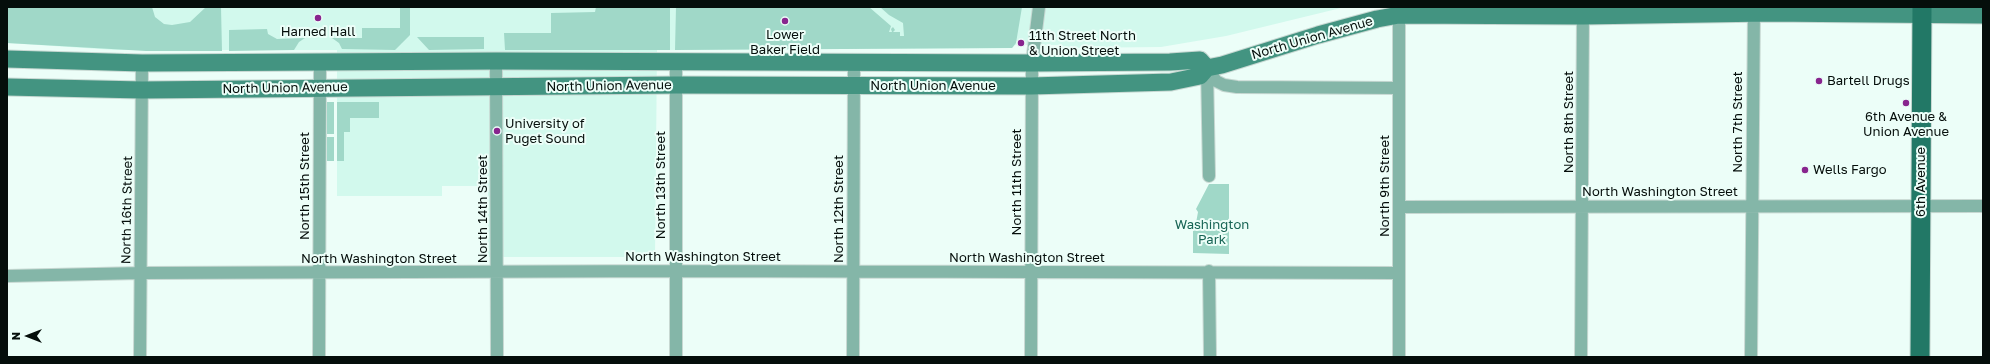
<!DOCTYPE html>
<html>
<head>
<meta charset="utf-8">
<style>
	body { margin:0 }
	#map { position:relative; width:1990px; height:364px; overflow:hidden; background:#ecfef8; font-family:"Golos Text",sans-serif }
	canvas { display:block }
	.frame { position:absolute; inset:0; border:8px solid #050e0b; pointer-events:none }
	.north { position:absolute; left:8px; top:316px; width:40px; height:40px; -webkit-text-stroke:3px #ecfef8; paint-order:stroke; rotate:270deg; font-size:11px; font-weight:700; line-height:16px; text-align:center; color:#050e0b }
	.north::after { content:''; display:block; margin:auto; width:14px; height:18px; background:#050e0b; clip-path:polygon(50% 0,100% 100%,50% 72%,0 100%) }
</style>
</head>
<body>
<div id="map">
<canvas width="1990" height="364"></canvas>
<div class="frame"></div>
<div class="north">N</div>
</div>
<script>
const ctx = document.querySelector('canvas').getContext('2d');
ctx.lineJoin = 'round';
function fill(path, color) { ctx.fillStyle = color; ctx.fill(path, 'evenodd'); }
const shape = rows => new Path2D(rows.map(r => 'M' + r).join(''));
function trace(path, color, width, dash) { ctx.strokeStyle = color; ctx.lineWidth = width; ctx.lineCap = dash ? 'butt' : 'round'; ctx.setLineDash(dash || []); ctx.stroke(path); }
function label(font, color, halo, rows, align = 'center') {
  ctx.font = font + ' "Golos Text",sans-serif'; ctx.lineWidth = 4; ctx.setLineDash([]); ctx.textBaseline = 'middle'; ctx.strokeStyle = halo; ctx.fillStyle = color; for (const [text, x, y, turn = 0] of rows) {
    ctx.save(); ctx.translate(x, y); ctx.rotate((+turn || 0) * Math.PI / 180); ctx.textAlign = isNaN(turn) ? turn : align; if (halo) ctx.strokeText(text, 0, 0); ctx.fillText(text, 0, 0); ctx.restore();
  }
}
const built = shape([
	[7,7,1345,7,1226,36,1161,47,1068,48,1060,45,1015,45,1012,48,1005,48,657,50,655,257,488,257,488,186,442,186,442,196,337,196,337,50,115,50,7,43]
]);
const green = shape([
	[7,7,152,7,155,17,164,24,172,25,190,22,206,7,221,7,222,51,146,51,7,43],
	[400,7,410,7,410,35,395,50,342,49,339,43,332,38,362,38,362,28,400,28],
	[596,7,670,7,670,50,505,50,504,33,551,33,551,13,595,12],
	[676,7,869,7,891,26,889,32,892,32,891,29,893,27,895,30,893,32,900,32,900,36,904,36,903,23,889,15,880,7,1022,7,1016,43,1012,48,675,50],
	[267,29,268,34,277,39,305,38,299,42,294,50,229,51,229,30],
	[417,37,484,37,484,49,429,50],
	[327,102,334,102,334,134,327,134],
	[337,102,379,102,379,118,350,118,350,132,344,132,344,161,337,161],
	[327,137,334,137,334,161,327,161],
	[1209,184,1229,184,1229,254,1193,253,1193,230,1196,223,1198,212,1196,209]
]);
const street = shape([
	[1399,15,1399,357],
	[496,61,497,357],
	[676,61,676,357],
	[1207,68,1216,81,1224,85,1237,87,1399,88],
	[1207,68,1209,176],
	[1399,207,1983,206],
	[1209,271,1210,357],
	[7,276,140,273,676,271,1399,273],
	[140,357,142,63],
	[319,357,320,62],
	[853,357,854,61],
	[1031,357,1032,63,1039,7],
	[1581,357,1583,7],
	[1751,357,1754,7]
]);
const secondary = shape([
	[7,59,142,63,496,61,1032,63,1170,62,1200,60,1207,68],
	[7,87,142,90,676,85,1031,86,1171,82,1200,76,1207,68,1222,65,1318,35,1377,19,1399,15,1583,16,1767,13,1983,15]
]);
const primary = shape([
	[1920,357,1922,7]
]);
const markers = [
	[318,18,4,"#88258e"],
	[785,21,4,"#88258e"],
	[1021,43,4,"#88258e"],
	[1819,81,4,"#88258e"],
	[1906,103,4,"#88258e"],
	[497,131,4,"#88258e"],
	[1805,170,4,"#88258e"]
];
const poiNames = [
	["Harned Hall",318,32,"center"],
	["Lower",785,35,"center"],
	["Baker Field",785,50,"center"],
	["11th Street North",1029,36],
	["& Union Street",1029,51],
	["Bartell Drugs",1827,81],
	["6th Avenue &",1906,117,"center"],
	["Union Avenue",1906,132,"center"],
	["University of",505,124],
	["Puget Sound",505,139],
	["Wells Fargo",1813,170]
];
const streetNames = [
	["North Union Avenue",1312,38,-16],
	["North Union Avenue",609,86,-1],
	["North Union Avenue",933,86],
	["North Union Avenue",285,88,-1],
	["North 8th Street",1569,122,-90],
	["North 7th Street",1738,122,-90],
	["North 11th Street",1017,182,-90],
	["6th Avenue",1921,182,-90],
	["North 13th Street",661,185,-90],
	["North 15th Street",305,186,-90],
	["North 9th Street",1385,186,-90],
	["North Washington Street",1660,192],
	["North 14th Street",483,209,-90],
	["North 12th Street",839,209,-90],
	["North 16th Street",127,210,-89],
	["North Washington Street",703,257],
	["North Washington Street",1027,258],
	["North Washington Street",379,259]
];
const parkNames = [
	["Washington",1212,225],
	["Park",1212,240]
];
fill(built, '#d2f9ed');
fill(green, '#a0d8c8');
trace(street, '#c7d8d2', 14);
trace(secondary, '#c7d8d2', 19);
trace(primary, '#c7d8d2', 21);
trace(street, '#84b6a8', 12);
trace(secondary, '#439481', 17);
trace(primary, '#227866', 19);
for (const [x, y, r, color] of markers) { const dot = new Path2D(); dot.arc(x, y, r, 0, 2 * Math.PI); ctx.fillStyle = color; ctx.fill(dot); trace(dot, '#ecfef8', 1.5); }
label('13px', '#050e0b', '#ecfef8', poiNames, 'left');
label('13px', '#050e0b', '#ecfef8', streetNames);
label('13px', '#186555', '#ecfef8', parkNames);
</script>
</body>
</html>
